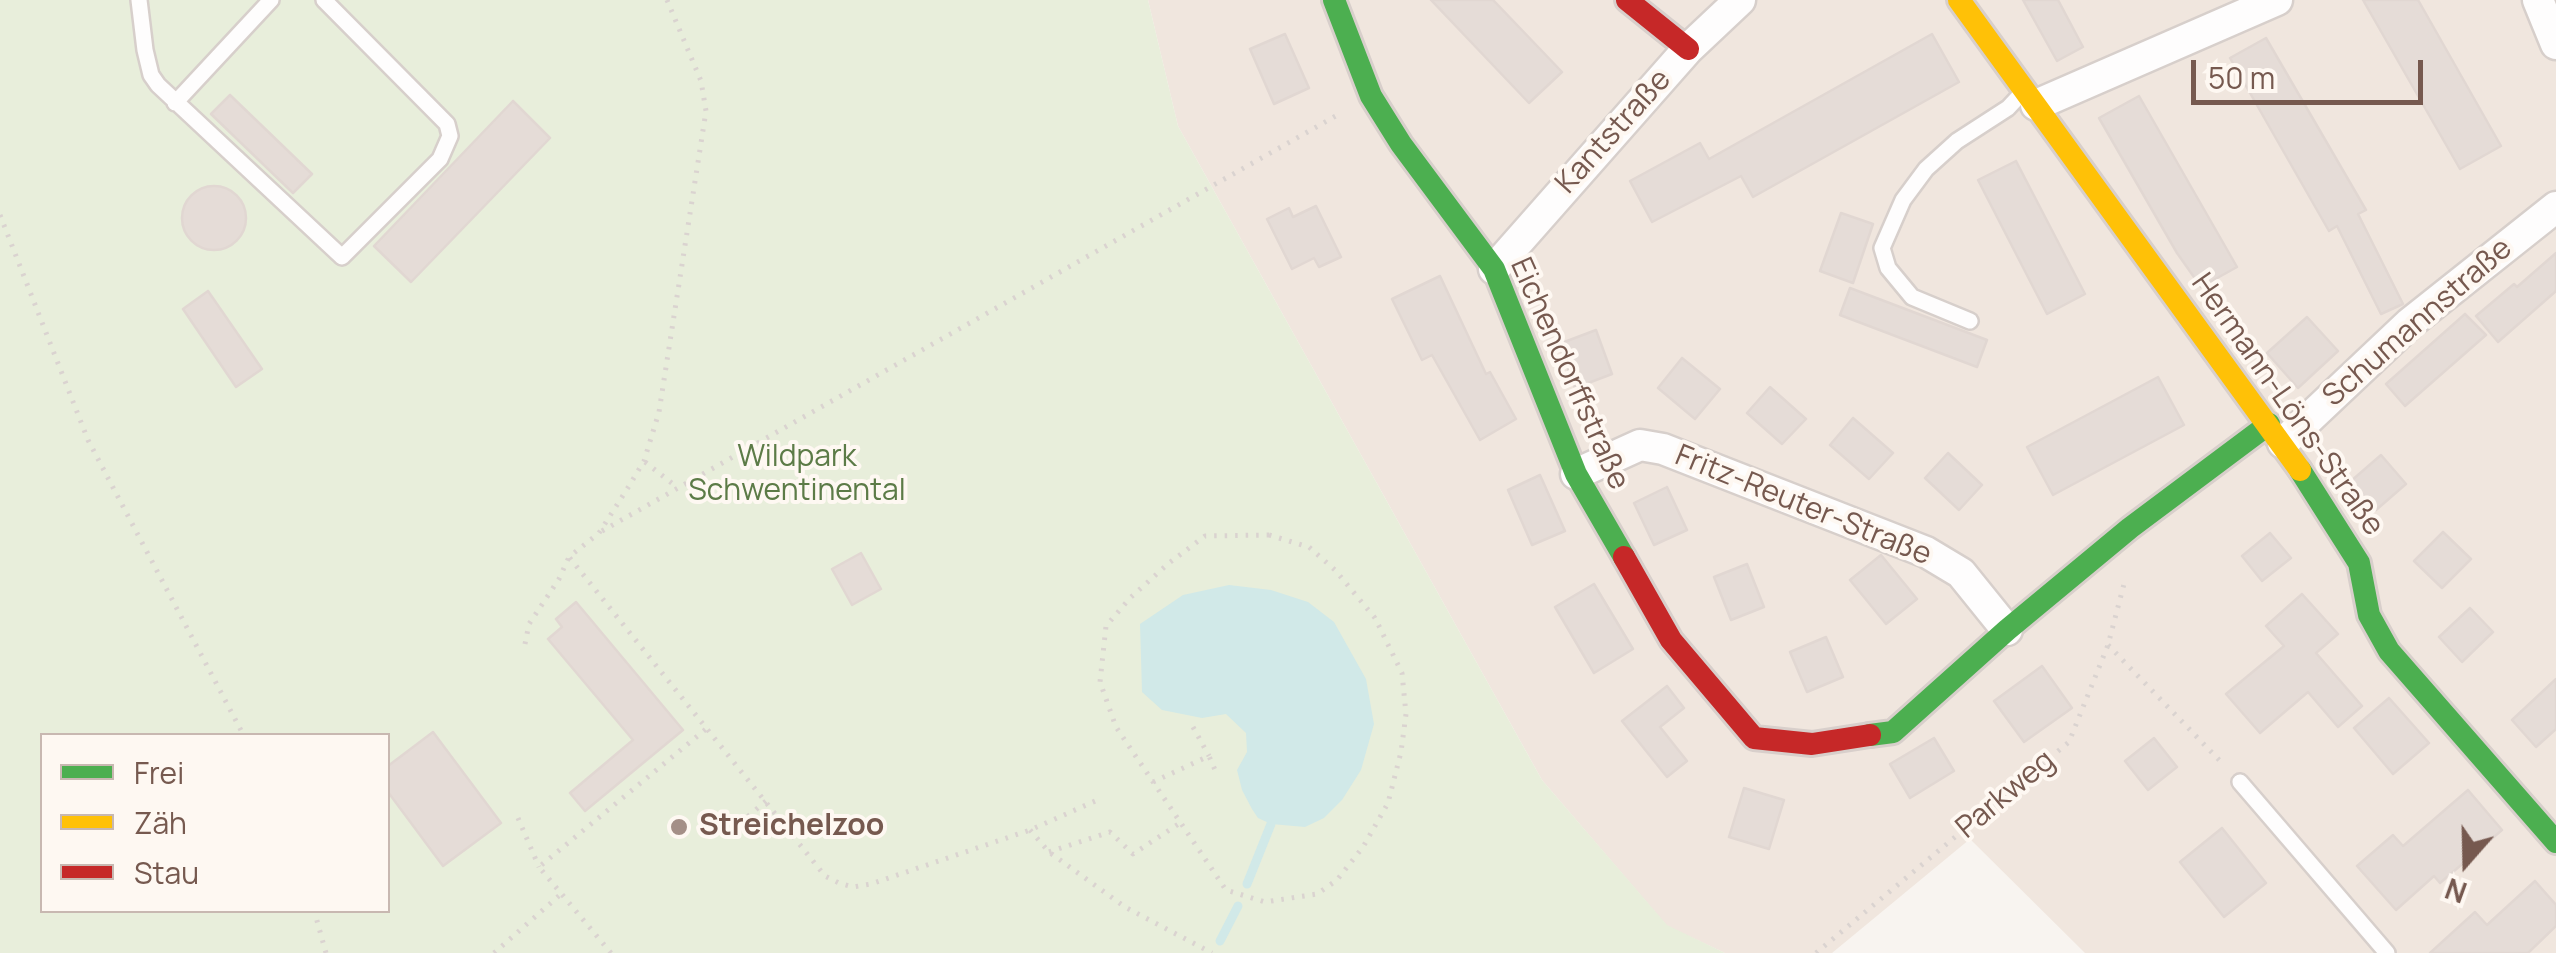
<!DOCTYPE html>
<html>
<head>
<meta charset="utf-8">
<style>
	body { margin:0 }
	#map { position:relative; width:2556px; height:953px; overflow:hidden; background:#f8f4f0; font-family:Manrope,sans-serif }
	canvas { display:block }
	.legend { position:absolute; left:40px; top:733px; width:350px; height:180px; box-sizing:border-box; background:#fef8f2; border:2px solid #c8b8b1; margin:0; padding:12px 18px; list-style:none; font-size:30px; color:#76594f }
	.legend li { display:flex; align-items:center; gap:20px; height:50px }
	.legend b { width:50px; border:2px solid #c8b8b1 }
	.north { position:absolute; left:2416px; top:813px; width:100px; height:100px; -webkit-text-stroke:8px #fef8f2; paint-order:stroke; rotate:200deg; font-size:28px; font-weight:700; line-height:40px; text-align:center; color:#76594f }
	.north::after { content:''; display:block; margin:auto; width:35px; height:45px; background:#76594f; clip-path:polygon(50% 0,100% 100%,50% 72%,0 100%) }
	.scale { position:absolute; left:2191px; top:60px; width:232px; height:45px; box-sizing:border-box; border:5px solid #76594f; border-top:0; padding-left:12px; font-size:30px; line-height:35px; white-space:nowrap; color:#76594f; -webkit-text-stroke:8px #fef8f2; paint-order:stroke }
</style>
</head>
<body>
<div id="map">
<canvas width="2556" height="953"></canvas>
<ul class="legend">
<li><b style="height:12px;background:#4caf50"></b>Frei</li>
<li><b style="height:12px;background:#ffc107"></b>Zäh</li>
<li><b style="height:12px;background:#c62828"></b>Stau</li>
</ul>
<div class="north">N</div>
<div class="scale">50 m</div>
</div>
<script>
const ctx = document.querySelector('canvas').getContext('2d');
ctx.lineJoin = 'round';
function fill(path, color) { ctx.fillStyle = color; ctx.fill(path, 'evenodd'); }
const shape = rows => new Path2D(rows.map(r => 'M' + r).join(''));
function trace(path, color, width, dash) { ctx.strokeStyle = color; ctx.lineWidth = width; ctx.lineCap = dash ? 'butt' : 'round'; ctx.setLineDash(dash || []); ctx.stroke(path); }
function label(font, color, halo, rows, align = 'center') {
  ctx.font = font + ' Manrope,sans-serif'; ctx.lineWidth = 8; ctx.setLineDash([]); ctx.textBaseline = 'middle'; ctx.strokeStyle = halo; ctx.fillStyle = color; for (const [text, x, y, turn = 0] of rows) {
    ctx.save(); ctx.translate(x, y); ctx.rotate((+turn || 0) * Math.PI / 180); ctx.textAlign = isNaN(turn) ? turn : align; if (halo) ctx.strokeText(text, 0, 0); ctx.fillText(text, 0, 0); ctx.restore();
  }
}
const residential = shape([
	[1148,0,2556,0,2556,953,2085,953,1970,839,1832,953,1725,953,1667,926,1542,780,1178,126]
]);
const green = shape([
	[0,0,1148,0,1178,126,1542,780,1667,925,1725,953,0,953],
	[42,736,388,736,388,910,42,910]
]);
const water = shape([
	[1229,585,1271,590,1308,602,1334,622,1366,679,1374,724,1361,770,1342,800,1324,818,1305,827,1271,824,1258,818,1252,809,1242,790,1237,770,1247,752,1246,733,1226,714,1202,718,1162,710,1142,692,1140,624,1183,595]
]);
const stream = shape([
	[1247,884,1271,824],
	[1220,941,1238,906]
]);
const building = shape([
	[1431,0,1493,0,1562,72,1529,103,1431,0],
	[2023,0,2058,0,2083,47,2057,61,2023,0],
	[2363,0,2418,0,2501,146,2460,169,2363,0],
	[1285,34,1309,88,1274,104,1250,49,1285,34],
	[1932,34,1959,82,1753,197,1741,176,1652,222,1630,181,1700,143,1709,159,1932,34],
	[2266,38,2366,210,2358,214,2403,304,2381,314,2337,226,2329,231,2230,58,2266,38],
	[230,95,312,174,293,193,211,114,230,95],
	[2139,96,2237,267,2201,287,2177,253,2099,118,2139,96],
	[513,101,550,138,411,282,374,246,513,101],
	[2016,161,2085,294,2047,314,1978,180,2016,161],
	'182 218a32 32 0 1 1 64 0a32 32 0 1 1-64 0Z',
	[1316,206,1341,257,1319,267,1314,258,1292,269,1267,219,1289,208,1293,217,1316,206],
	[1841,213,1873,224,1853,283,1820,271,1841,213],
	[2556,253,2556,291,2498,342,2476,316,2514,284,2517,287,2556,253],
	[1440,276,1486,374,1490,372,1516,419,1480,440,1432,355,1422,360,1392,299,1440,276],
	[1850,288,1987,340,1977,367,1840,315,1850,288],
	[208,291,262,369,236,387,183,309,208,291],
	[2465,314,2486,335,2405,406,2386,384,2465,314],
	[2307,317,2338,351,2298,388,2267,353,2307,317],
	[1596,330,1612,374,1575,388,1559,344,1596,330],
	[1682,358,1720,389,1695,419,1658,388,1682,358],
	[2158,377,2184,425,2053,495,2027,447,2158,377],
	[1770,387,1806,419,1782,444,1747,413,1770,387],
	[1853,418,1893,453,1869,479,1830,445,1853,418],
	[1948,453,1982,485,1959,510,1925,478,1948,453],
	[2381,455,2406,484,2376,510,2351,481,2381,455],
	[1540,475,1565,531,1532,545,1508,490,1540,475],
	[1667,487,1687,530,1654,545,1634,503,1667,487],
	[2443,532,2471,559,2442,588,2414,561,2443,532],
	[2270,533,2291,558,2262,581,2242,556,2270,533],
	[861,553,881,589,852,605,832,569,861,553],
	[1881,555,1917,599,1886,624,1850,580,1881,555],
	[1747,564,1764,607,1731,620,1714,577,1747,564],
	[1594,584,1633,649,1594,673,1555,607,1594,584],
	[2302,594,2338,634,2316,653,2362,706,2338,727,2308,692,2260,733,2226,694,2284,646,2266,626,2302,594],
	[576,602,683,730,585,811,570,793,633,740,548,639,562,627,556,619,576,602],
	[2470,608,2493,632,2462,662,2439,637,2470,608],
	[1826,637,1843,677,1807,692,1790,652,1826,637],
	[2042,666,2072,708,2024,742,1994,701,2042,666],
	[2556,679,2556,729,2536,747,2512,720,2556,679],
	[1667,686,1684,708,1660,727,1687,761,1667,777,1622,721,1667,686],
	[2389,698,2429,743,2393,774,2354,728,2389,698],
	[433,732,501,823,443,866,388,792,388,766,433,732],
	[1934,738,1954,771,1910,798,1890,764,1934,738],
	[2154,738,2177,767,2148,790,2125,761,2154,738],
	[1744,788,1784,800,1769,849,1729,837,1744,788],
	[2468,790,2502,830,2440,883,2434,876,2396,910,2357,866,2393,835,2403,846,2468,790],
	[2222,828,2266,883,2224,917,2180,862,2222,828],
	[2535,881,2556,905,2556,926,2528,953,2430,953,2475,912,2487,925,2535,881]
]);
const path = shape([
	[667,0,701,81,706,111,659,412,644,461,629,486,599,533,569,557,825,876,839,883,853,887,871,884,1030,830,1102,798],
	[0,215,88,440,244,736],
	[645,462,678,488],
	[602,531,1341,113],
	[1269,535,1309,547,1335,570,1375,618,1402,673,1406,714,1401,752,1388,803,1363,847,1337,880,1317,894,1265,902,1226,890,1116,727,1100,682,1106,626,1130,598,1169,563,1205,536,1269,535],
	[525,644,529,624,559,579,569,557],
	[2108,645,2224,765],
	[1193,727,1209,756],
	[1153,782,1209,756,1215,770],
	[518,818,539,867],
	[732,830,766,801],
	[1030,830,1049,852,1125,907,1212,953],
	[1049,852,1110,832,1133,854,1180,823],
	[314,910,326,953],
	[494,953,561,894],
	[611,953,539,867,706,729],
	[1816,953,2069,742,2108,645,2124,584]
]);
const lane = shape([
	[139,0,145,50,151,75,158,85,342,257,440,159,450,136,447,124,324,0],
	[175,103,271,0],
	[1970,321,1912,297,1888,268,1882,248,1903,200,1926,169,1957,141,2008,108,2022,93],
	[2240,782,2387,953]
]);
const street = shape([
	[2538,0,2556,44],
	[2036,105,2277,0],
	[1494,269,1688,49,1740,0],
	[2283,443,2410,323,2556,207],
	[1576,474,1640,445,1663,449,1926,552,1961,573,2007,630]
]);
const fast = shape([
	[1334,0,1371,96,1401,144,1494,269,1576,474,1624,557],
	[2300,470,2359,563,2369,615,2389,651,2556,842],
	[1870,735,1893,732,2007,630,2130,528,2269,424]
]);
const slow = shape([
	[1959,0,2300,470]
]);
const jam = shape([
	[1627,0,1688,49],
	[1624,557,1671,640,1754,738,1812,744,1870,735]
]);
const markers = [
	[679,827,10,"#a48f87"]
];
const streetNames = [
	["Kantstraße",1614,132,-48],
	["Schumannstraße",2418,323,-41],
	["Eichendorffstraße",1569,374,66],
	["Hermann-Löns-Straße",2287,405,55],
	["Fritz-Reuter-Straße",1803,506,22],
	["Parkweg",2006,795,-40]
];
const parkNames = [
	["Wildpark",797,458],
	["Schwentinental",797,492]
];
const poiNames = [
	["Streichelzoo",699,827]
];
fill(residential, '#f0e6de');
fill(green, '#e8eedb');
fill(water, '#d1e9e8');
trace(stream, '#d1e9e8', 9);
fill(building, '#e5dcd7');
trace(building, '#e1d7d2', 2.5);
trace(lane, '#d7cfcb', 20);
trace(street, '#d7cfcb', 35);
trace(fast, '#d8cfcb', 28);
trace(slow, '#d8cfcb', 28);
trace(jam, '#d8cfcb', 28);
trace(path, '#dad3d0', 5, [2.5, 8]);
trace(lane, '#fefdfd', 15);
trace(street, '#fefdfd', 30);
trace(fast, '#4caf50', 22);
trace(slow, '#ffc107', 22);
trace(jam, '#c62828', 22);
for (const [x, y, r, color] of markers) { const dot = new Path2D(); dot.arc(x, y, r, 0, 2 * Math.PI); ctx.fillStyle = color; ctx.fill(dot); trace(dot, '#fef8f2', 4); }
label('30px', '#76594f', '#fef8f2', streetNames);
label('30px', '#5c7b47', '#fef8f2', parkNames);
label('bold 30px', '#76594f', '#fef8f2', poiNames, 'left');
</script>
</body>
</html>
